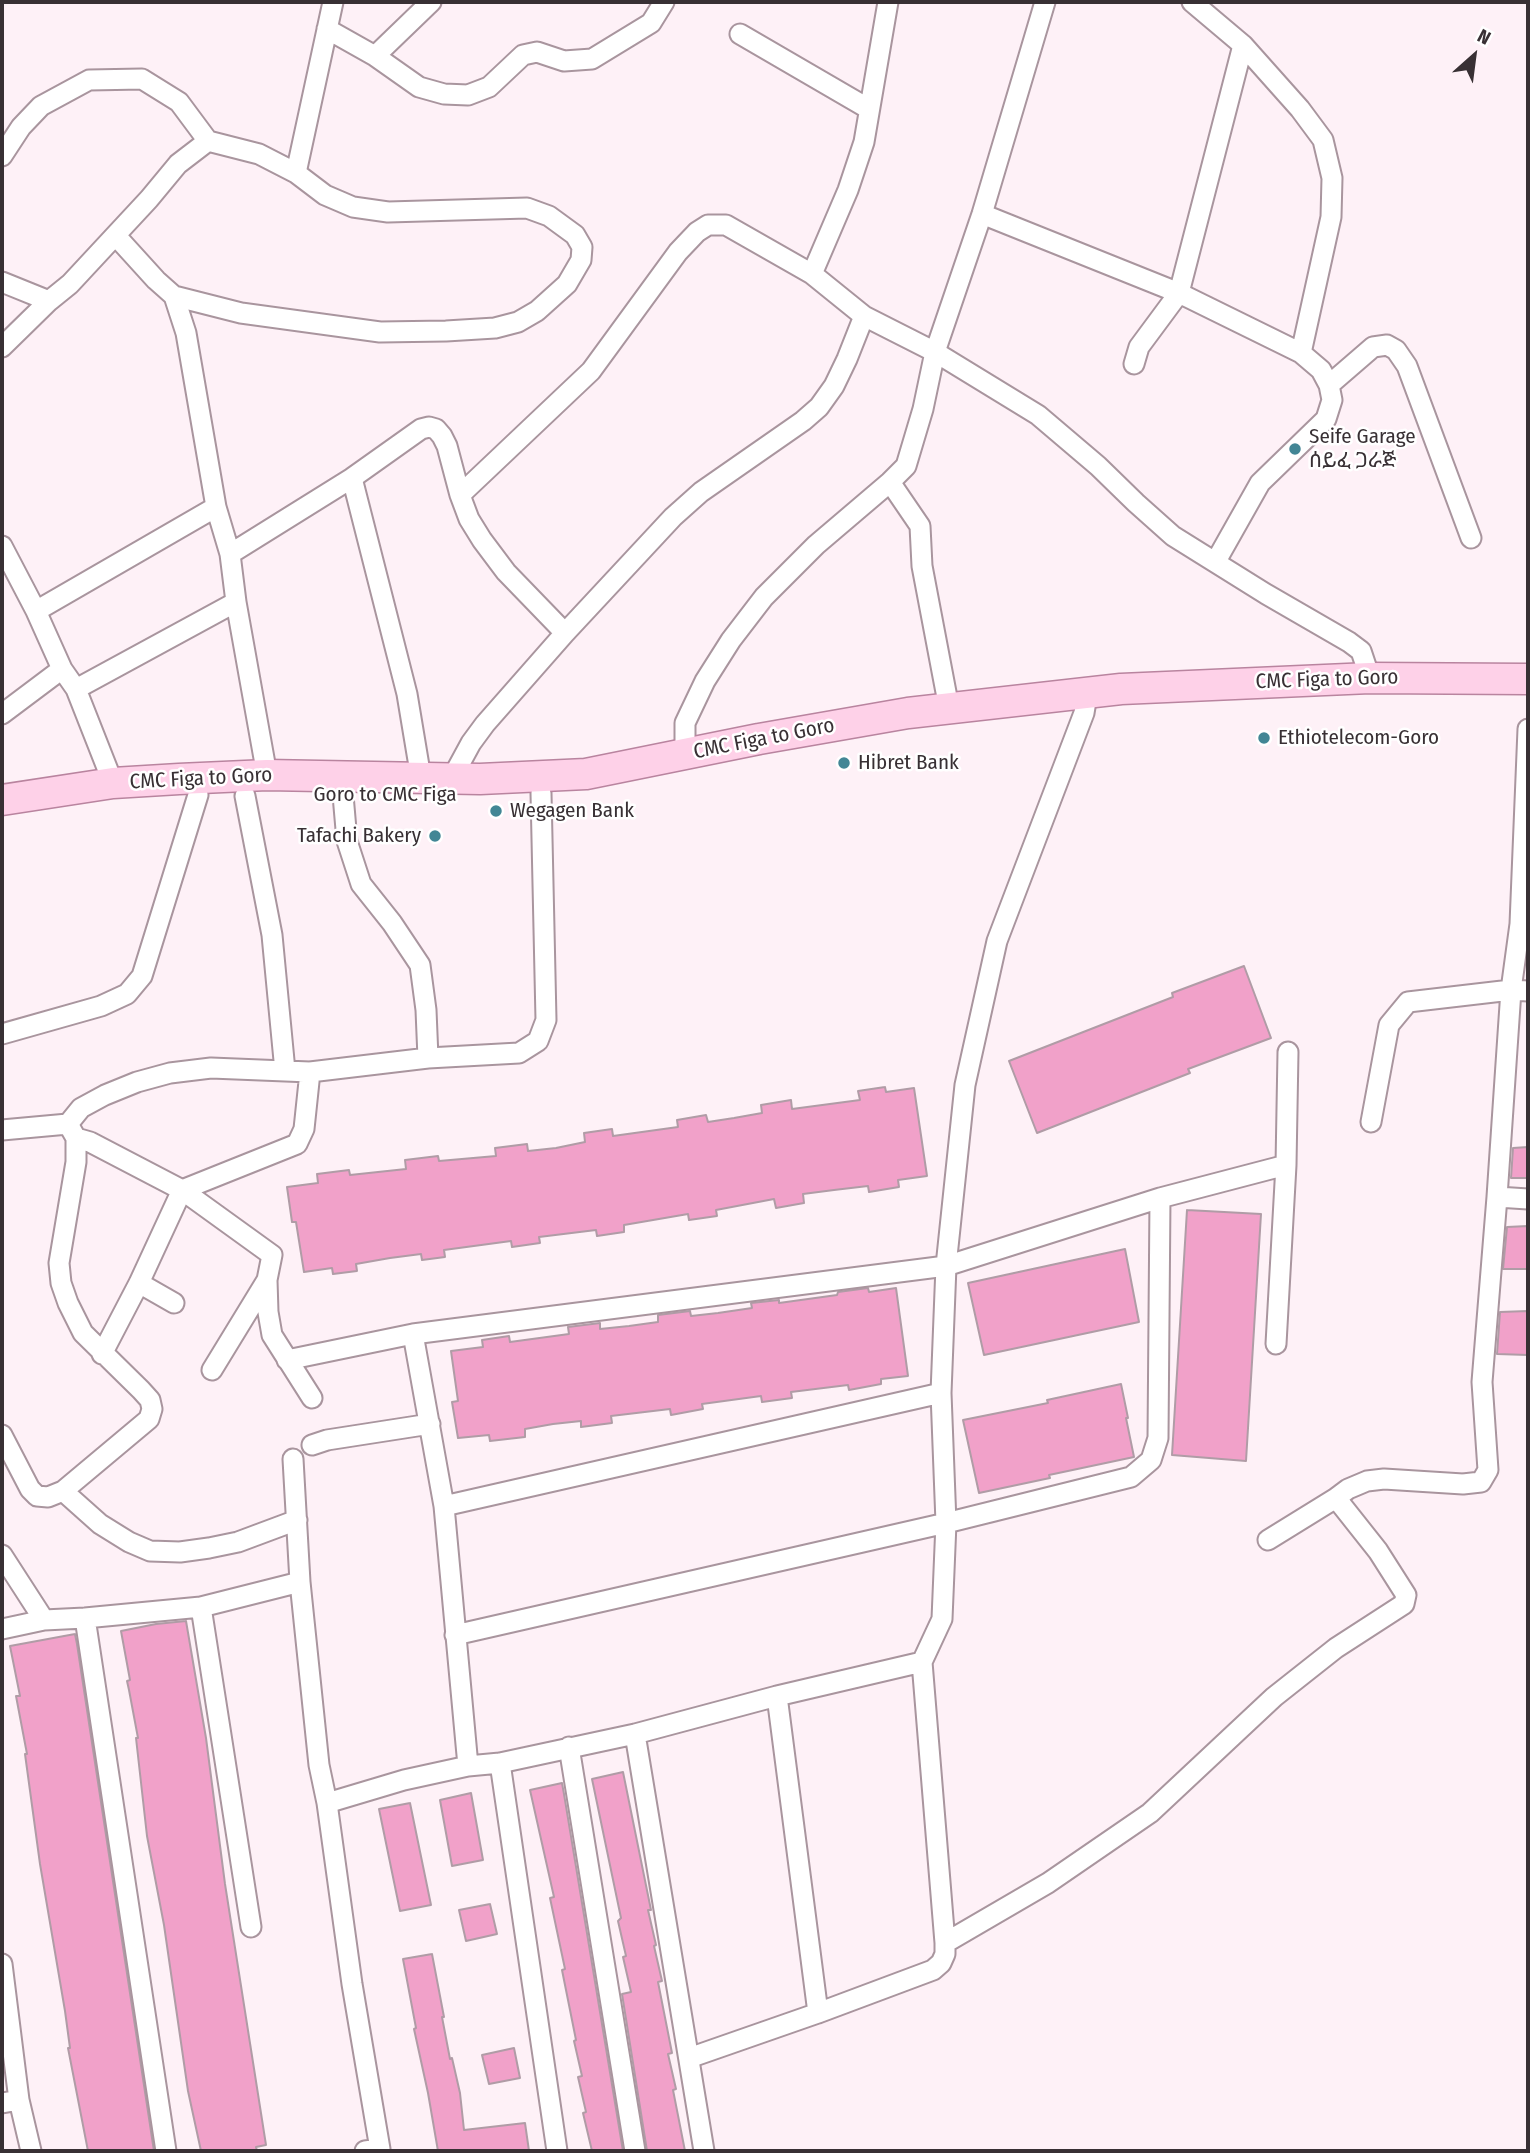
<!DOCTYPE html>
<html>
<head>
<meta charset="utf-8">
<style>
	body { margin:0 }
	#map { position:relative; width:1530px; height:2153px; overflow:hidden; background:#fef1f7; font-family:"Fira Sans Condensed",sans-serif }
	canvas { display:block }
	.frame { position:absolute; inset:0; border:4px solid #383034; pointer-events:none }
	.north { position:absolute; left:1439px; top:21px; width:70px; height:70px; -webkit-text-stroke:5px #fff; paint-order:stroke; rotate:28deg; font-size:19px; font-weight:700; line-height:28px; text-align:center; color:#383034 }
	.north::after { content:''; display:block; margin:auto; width:24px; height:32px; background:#383034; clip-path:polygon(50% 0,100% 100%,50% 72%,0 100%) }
</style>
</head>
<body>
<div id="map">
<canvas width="1530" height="2153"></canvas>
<div class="frame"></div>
<div class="north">N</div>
</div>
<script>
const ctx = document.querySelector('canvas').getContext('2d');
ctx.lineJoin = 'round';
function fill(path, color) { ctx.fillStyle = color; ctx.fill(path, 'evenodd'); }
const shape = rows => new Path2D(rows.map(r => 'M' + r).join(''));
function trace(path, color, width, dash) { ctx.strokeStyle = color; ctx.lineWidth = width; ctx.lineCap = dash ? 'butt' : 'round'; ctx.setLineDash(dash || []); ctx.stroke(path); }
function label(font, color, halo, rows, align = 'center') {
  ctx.font = font + ' "Fira Sans Condensed","Noto Sans Ethiopic",sans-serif'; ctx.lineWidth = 5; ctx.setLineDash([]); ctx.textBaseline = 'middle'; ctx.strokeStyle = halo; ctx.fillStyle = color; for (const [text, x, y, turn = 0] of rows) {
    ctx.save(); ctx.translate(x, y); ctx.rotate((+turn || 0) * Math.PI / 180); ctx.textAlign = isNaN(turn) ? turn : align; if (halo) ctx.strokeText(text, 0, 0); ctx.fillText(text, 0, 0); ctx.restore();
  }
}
const building = shape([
	[1244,966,1271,1038,1188,1069,1190,1073,1037,1133,1009,1061,1173,997,1172,993,1244,966],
	[885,1087,886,1092,914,1088,927,1176,898,1180,899,1187,869,1192,868,1186,834,1190,803,1194,804,1203,776,1208,774,1199,716,1210,717,1216,689,1220,688,1214,624,1225,624,1232,597,1236,596,1230,539,1237,540,1243,512,1247,511,1241,444,1250,445,1257,422,1260,421,1254,390,1258,356,1264,357,1271,333,1274,332,1268,304,1272,296,1222,292,1222,287,1187,318,1183,317,1174,349,1170,350,1175,406,1169,405,1160,438,1156,439,1161,496,1156,495,1148,527,1144,528,1151,556,1148,585,1142,584,1133,612,1129,613,1136,678,1127,677,1120,706,1115,708,1122,734,1118,762,1113,761,1105,791,1100,792,1109,860,1100,858,1091,885,1087],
	[1528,1147,1528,1178,1511,1178,1513,1148,1528,1147],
	[1187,1210,1261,1214,1246,1461,1172,1455,1187,1210],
	[1528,1226,1528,1269,1503,1269,1507,1227,1528,1226],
	[1125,1249,1139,1322,984,1355,968,1283,1125,1249],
	[868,1288,869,1292,896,1288,908,1376,881,1379,881,1384,849,1390,848,1385,791,1392,792,1398,762,1402,761,1396,702,1404,703,1409,671,1415,670,1409,611,1416,612,1423,581,1427,581,1421,553,1424,525,1429,525,1437,490,1441,489,1435,458,1438,452,1402,458,1401,451,1351,483,1347,482,1340,509,1336,510,1342,569,1334,568,1327,600,1323,600,1329,629,1326,658,1322,658,1315,690,1311,691,1316,718,1313,752,1308,751,1303,779,1300,779,1303,837,1295,838,1292,868,1288],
	[1528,1311,1528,1355,1497,1354,1500,1312,1528,1311],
	[1121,1384,1128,1418,1126,1418,1134,1457,1049,1475,1050,1478,979,1493,963,1420,1048,1403,1047,1400,1121,1384],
	[186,1621,206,1738,225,1884,266,2145,256,2147,257,2151,201,2151,188,2091,164,1925,147,1836,136,1738,138,1738,129,1690,127,1681,130,1680,121,1631,156,1624,186,1621],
	[75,1634,77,1644,154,2151,88,2151,68,2048,70,2048,65,2011,40,1864,25,1754,27,1754,16,1696,20,1696,10,1646,75,1634],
	[623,1772,651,1910,648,1910,656,1945,654,1946,662,1981,658,1982,672,2053,668,2054,676,2089,673,2090,685,2151,647,2151,622,1994,631,1992,623,1957,626,1956,618,1921,621,1918,592,1779,623,1772],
	[562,1783,564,1794,623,2151,592,2151,583,2113,586,2112,578,2077,582,2076,574,2041,576,2040,562,1970,565,1969,550,1898,554,1897,530,1790,562,1783],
	[471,1793,483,1860,452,1866,440,1800,471,1793],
	[410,1803,431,1905,400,1911,379,1809,410,1803],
	[490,1904,497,1934,466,1941,459,1910,490,1904],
	[432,1954,444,2017,442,2017,450,2059,452,2058,460,2093,464,2130,525,2123,529,2151,438,2151,428,2093,414,2029,416,2028,403,1959,432,1954],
	[514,2048,520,2078,489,2084,482,2055,514,2048]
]);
const street = shape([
	[1192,2,1243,45,1300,109,1323,140,1332,178,1331,217,1301,353],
	[327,29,375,56,419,87,444,94,468,95,489,87,523,55,537,52,564,61,592,59,651,23,664,2],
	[740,34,869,109],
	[375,56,431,2],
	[2,156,21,127,41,106,89,80,142,79,179,102,208,141,259,154,296,173,333,2],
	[982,214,1179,293,1301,353,1321,370,1329,385,1332,400,1326,419,1260,483,1216,561],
	[116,236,156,280,174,296,186,333,216,507,230,554,236,602],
	[812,274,848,190,864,142,888,2],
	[2,282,49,301],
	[174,296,241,313,380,332,446,331,495,328,518,322,537,311,567,284,581,260,582,247,575,235,549,216,527,208,388,212,353,207,325,195,296,173],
	[2,347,49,301,70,284,149,199,178,164,208,141],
	[1134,364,1139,347,1179,293,1243,45],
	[1329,385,1373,347,1387,345,1396,350,1407,366,1471,538],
	[352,478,421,429,429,427,436,429,442,436,447,446,460,495,469,519,482,540,506,572,565,633,673,517,701,492,803,421,819,407,834,386,847,359,864,316],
	[890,482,920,526,922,566,949,708],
	[460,495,591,371,678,252,697,232,708,225,726,225,812,274,864,316,935,352,982,214,1045,2],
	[2,546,36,611,62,669,76,689,113,783],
	[230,554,352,478,407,694,421,778],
	[36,611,216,507],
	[76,689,236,602,267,775],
	[2,714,62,669],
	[685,755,685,723,705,681,731,640,764,597,816,545,890,482,906,466,923,409,935,352,1038,415,1098,466,1136,503,1173,536,1266,594,1349,642,1361,651,1370,678],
	[452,778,471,743,485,724,565,633],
	[343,795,347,841,361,884,392,923,420,965,426,1010,428,1058],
	[245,796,272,935,285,1071],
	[2,1034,101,1006,127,994,142,976,198,795],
	[1371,1122,1389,1025,1408,1002,1511,990,1520,924,1528,729],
	[2,1130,68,1124,81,1108,105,1095,137,1082,170,1073,211,1068,310,1072,428,1058,519,1053,538,1041,546,1020,541,793],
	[76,1138,90,1142,182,1190,272,1255,267,1280,268,1312,272,1335,312,1398],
	[1497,1197,1528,1199],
	[139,1283,174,1303],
	[413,1334,444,1506,468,1766],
	[1276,1344,1286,1165],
	[102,1354,139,1283,182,1190,297,1144,304,1129,310,1072],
	[287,1360,413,1334,946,1266,1160,1198,1286,1165,1288,1052],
	[212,1370,267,1280],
	[2,1435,30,1489,37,1496,48,1497,63,1491,149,1419,152,1409,150,1400,141,1390,83,1333,68,1303,61,1283,59,1263,76,1162,76,1138,68,1124],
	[312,1445,327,1440,430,1424],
	[293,1459,300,1582,319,1765,327,1803],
	[63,1491,100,1524,129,1542,150,1551,180,1552,209,1548,238,1542,297,1520],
	[444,1506,941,1393],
	[1268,1540,1336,1498],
	[2,1555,44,1620,2,1629],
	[201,1607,251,1927],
	[85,1618,166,2151],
	[44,1620,85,1618,201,1607,300,1582],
	[455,1635,946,1523,941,1393,946,1266,965,1085,997,941,1084,713,1087,695],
	[777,1696,818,2013],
	[635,1734,704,2151],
	[569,1747,635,2151],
	[500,1763,557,2151],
	[945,1943,1048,1883,1150,1813,1274,1697,1336,1648,1404,1604,1406,1595,1378,1551,1336,1498,1348,1489,1367,1481,1384,1479,1463,1484,1481,1482,1488,1470,1482,1382,1497,1197,1511,990,1528,991],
	[2,1964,19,2100],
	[689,2058,818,2013,933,1970,941,1963,945,1954,945,1943,922,1662,942,1619,946,1523,1131,1477,1151,1460,1158,1438,1160,1198],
	[2,2103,19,2100,31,2151],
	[365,2151,380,2149,352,1984,327,1803,404,1780,468,1766,500,1763,635,1734,777,1696,922,1662]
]);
const primary = shape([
	[2,800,113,783,179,779,267,775,480,779,586,774,759,739,908,713,1121,689,1370,678,1528,679]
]);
const markers = [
	[1295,449,7,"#428695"],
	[1264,738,7,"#428695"],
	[844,763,7,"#428695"],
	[496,811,7,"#428695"],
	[435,836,7,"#428695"]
];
const poiNames = [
	["Seife Garage",1309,437],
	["ሰይፈ ጋራጅ",1309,461],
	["Ethiotelecom-Goro",1278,738],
	["Hibret Bank",858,763],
	["Wegagen Bank",510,811],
	["Tafachi Bakery",421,836,"right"]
];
const streetNames = [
	["CMC Figa to Goro",1327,680,-2],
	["CMC Figa to Goro",764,739,-11],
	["CMC Figa to Goro",201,779,-3],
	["Goro to CMC Figa",385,795]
];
fill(building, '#f1a1c9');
trace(building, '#b09ca6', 2);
trace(street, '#a9959e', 23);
trace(primary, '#b9849f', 33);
trace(street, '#fff', 19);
trace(primary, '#fed1e8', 30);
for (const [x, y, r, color] of markers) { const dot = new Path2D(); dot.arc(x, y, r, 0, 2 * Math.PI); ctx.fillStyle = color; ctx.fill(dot); trace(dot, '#fff', 2.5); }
label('21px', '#383034', '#fff', poiNames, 'left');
label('21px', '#383034', '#fff', streetNames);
</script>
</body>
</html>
